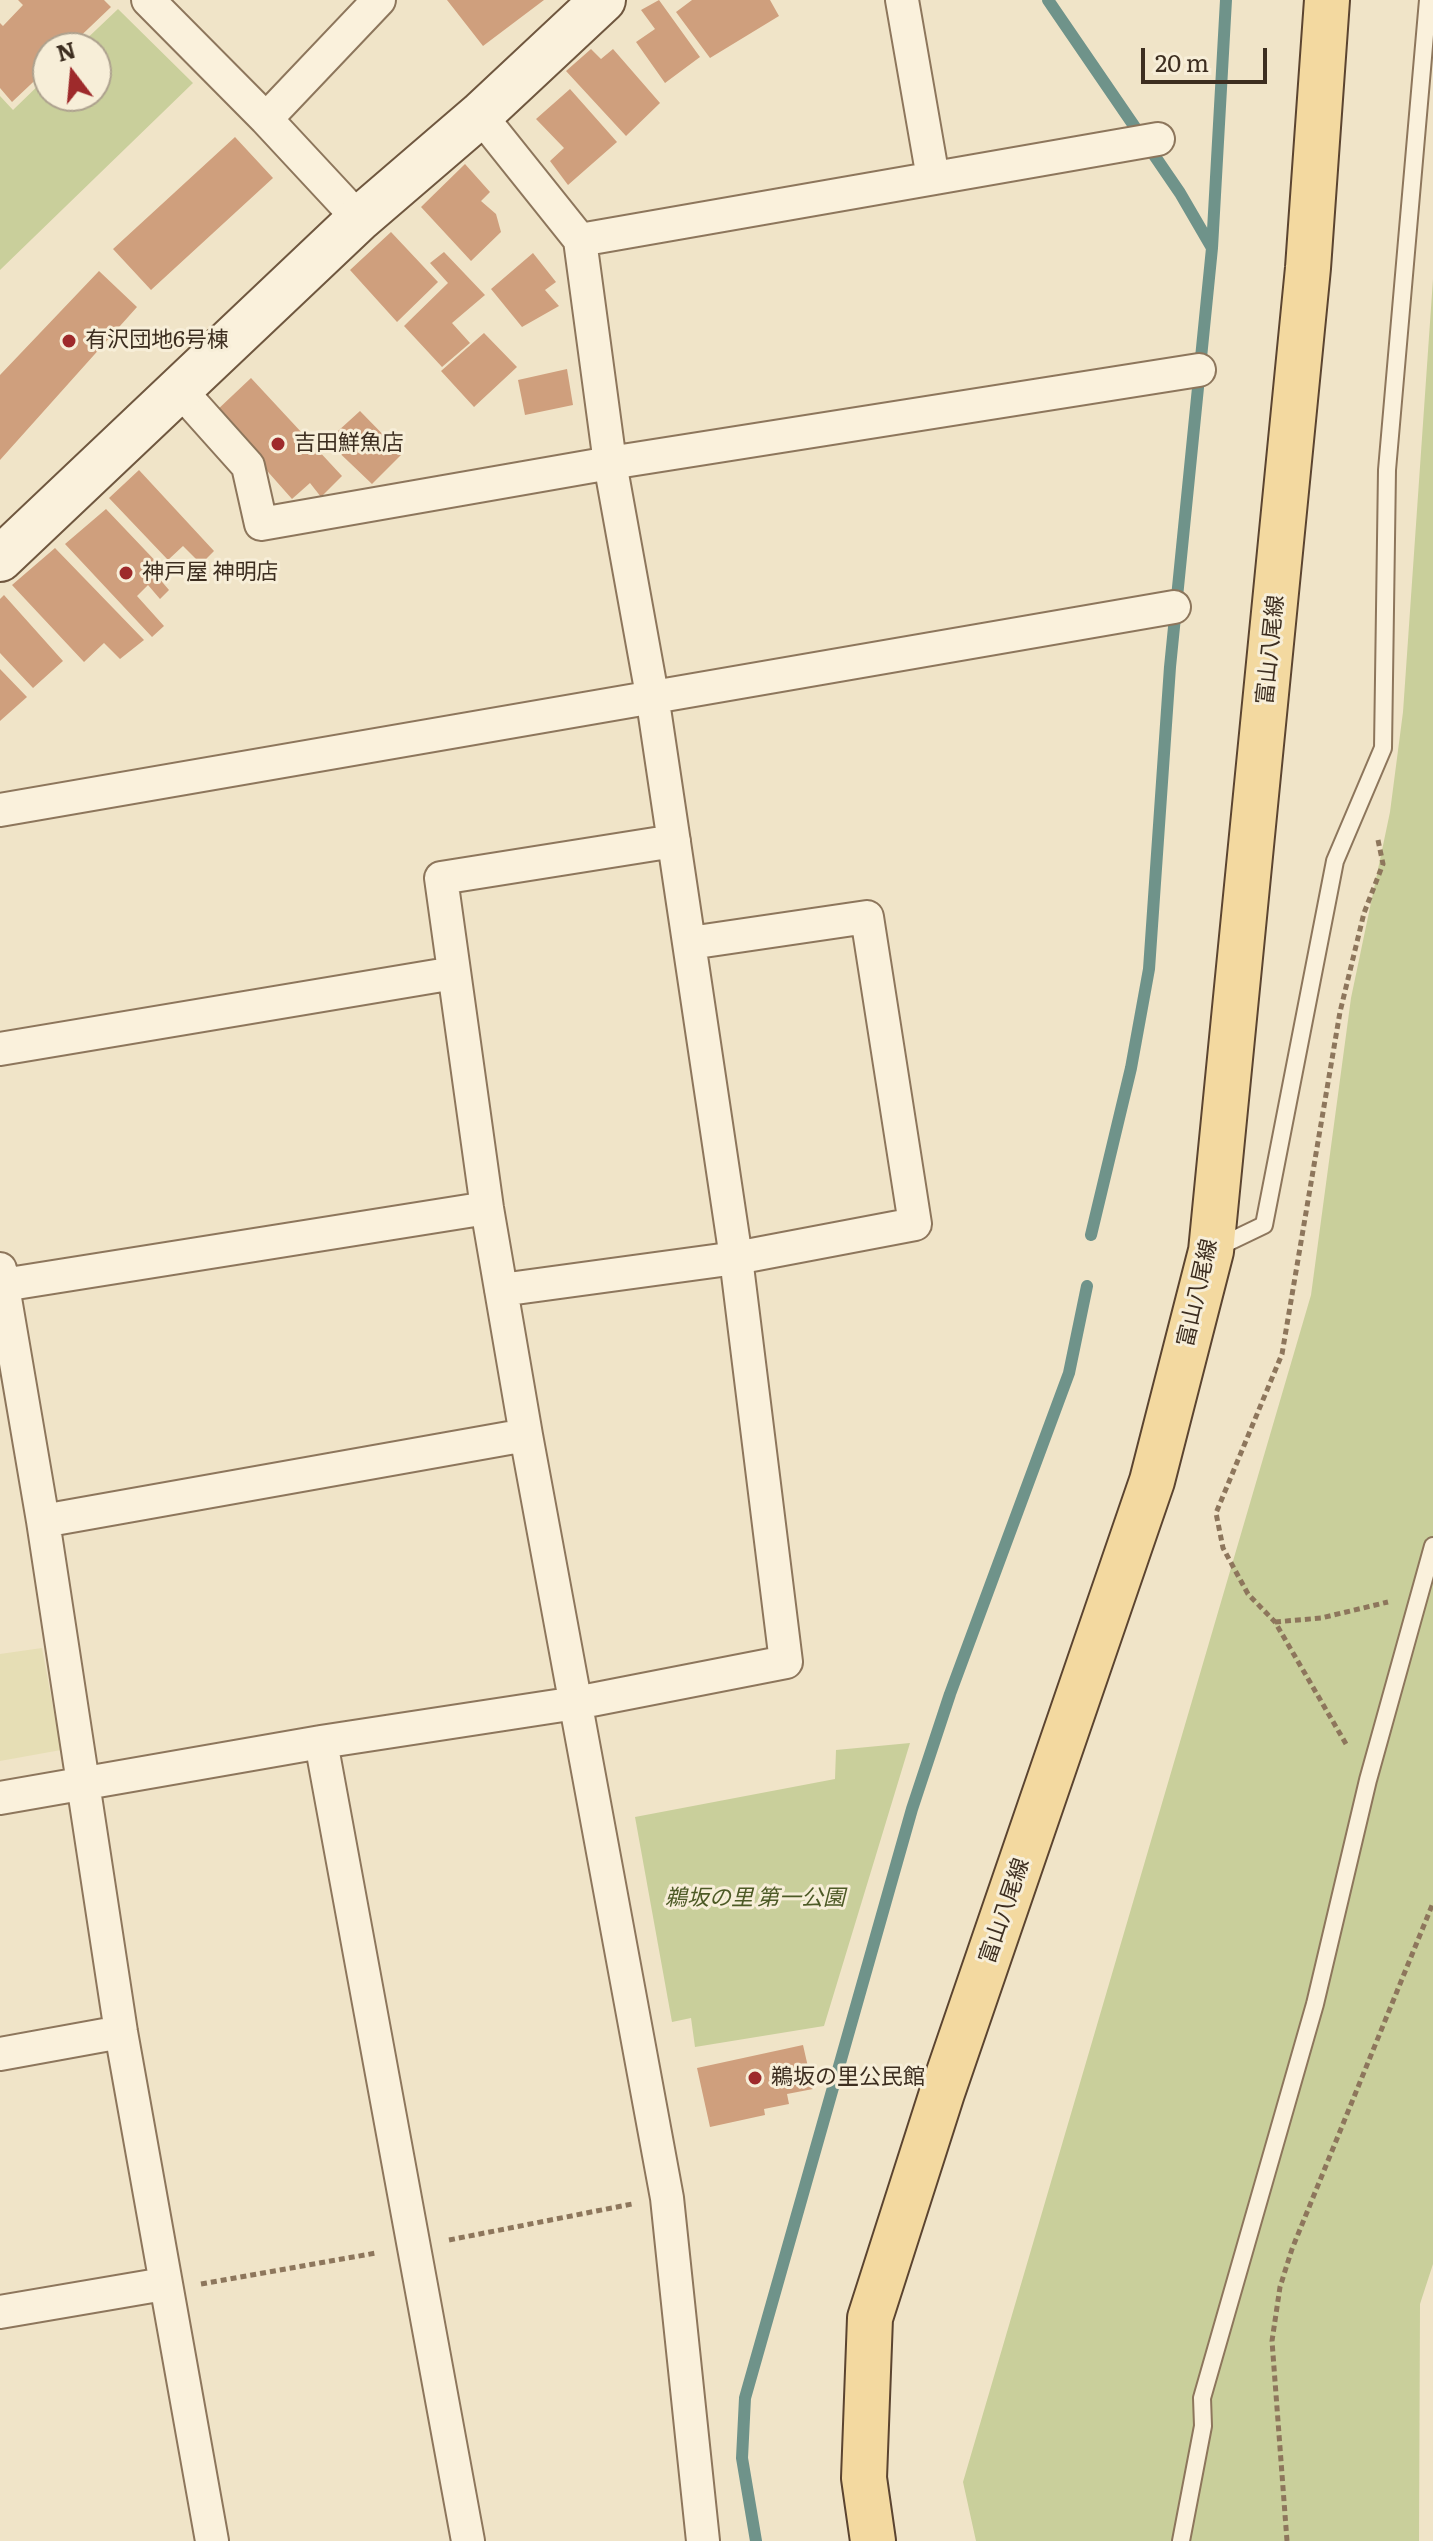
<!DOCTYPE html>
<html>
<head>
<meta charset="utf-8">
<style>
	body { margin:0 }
	#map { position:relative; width:1433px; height:2541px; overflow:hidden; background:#f0e4c8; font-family:Literata,serif }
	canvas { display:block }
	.north { position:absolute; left:32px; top:32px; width:80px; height:80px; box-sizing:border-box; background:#f7eed8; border:2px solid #ada18e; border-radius:50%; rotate:344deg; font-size:22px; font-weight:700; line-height:32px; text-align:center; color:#3d2e20 }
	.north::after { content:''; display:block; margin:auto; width:28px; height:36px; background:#9e2a2b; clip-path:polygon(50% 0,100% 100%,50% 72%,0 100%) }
	.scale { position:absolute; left:1141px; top:48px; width:126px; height:36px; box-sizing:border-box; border:4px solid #3d2e20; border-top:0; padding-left:10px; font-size:24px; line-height:28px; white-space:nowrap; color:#3d2e20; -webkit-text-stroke:6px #f7eed8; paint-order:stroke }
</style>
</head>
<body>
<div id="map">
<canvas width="1433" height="2541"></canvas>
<div class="north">N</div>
<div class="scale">20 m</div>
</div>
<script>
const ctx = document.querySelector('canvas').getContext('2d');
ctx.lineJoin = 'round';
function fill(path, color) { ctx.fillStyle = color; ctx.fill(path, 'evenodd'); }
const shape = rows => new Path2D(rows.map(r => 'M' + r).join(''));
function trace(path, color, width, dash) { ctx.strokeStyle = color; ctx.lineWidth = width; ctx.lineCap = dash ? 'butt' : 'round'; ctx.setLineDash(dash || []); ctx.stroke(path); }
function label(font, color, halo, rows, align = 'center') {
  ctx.font = font + ' Literata,"Noto Sans JP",serif'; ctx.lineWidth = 6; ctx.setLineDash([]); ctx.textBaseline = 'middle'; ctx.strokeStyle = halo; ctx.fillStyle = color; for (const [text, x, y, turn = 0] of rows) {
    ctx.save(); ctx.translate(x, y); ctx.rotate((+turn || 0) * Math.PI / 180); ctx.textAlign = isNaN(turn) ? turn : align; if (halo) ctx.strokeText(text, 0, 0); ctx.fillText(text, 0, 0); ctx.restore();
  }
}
const farmland = shape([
	[42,1648,61,1750,0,1761,0,1654]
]);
const green = shape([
	[118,9,193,83,0,270,0,96,13,110,48,76,48,96,96,96,96,48,77,48],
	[1433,279,1433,2264,1420,2304,1419,2541,976,2541,963,2482,1311,1295,1351,998,1390,812,1403,712],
	[910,1743,824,2026,695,2047,691,2018,672,2022,635,1817,835,1779,836,1750]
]);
const stream = shape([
	[1048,0,1180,193,1212,248],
	[1091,1235,1131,1068,1149,969,1170,667,1212,248,1226,0],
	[756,2541,742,2458,745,2398,912,1809,950,1694,1069,1373,1087,1286]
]);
const building = shape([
	[18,0,104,0,111,7,68,48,48,48,48,68,12,102,0,88,0,23,3,26,23,5],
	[447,0,544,0,483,46],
	[659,0,700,57,665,83,636,42,655,29,641,10],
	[692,0,770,0,779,16,710,58,676,12],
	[591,49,601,59,613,49,660,103,626,136,566,71],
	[570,89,617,142,568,185,550,161,564,148,536,119],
	[235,137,273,178,151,290,113,249],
	[465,164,490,192,481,201,496,214,501,232,471,261,421,207],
	[391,232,438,282,397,322,350,270],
	[444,252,485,295,452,323,470,343,442,367,404,326,448,283,430,263],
	[533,253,556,282,545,290,559,306,522,327,491,289],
	[99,271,137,307,0,460,0,375],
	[484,333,517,367,474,407,441,371],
	[567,369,573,405,525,415,518,380],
	[251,378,342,476,321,497,310,483,292,499,215,412],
	[360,411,402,454,372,484,327,441],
	[139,470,214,551,201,564,183,546,168,560,109,498],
	[106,509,164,570,157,576,169,590,160,599,148,585,137,596,164,626,152,637,65,544],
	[55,548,144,640,120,659,104,643,84,662,12,585],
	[4,595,63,661,33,688,0,653,0,599],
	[0,669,27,697,0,721],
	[803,2045,813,2089,787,2094,789,2104,764,2109,765,2115,710,2127,697,2068]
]);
const path = shape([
	[1275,1622,1321,1618,1388,1602],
	[1346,1744,1275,1622,1248,1594,1223,1548,1216,1513,1282,1354,1340,1012,1364,913,1383,864,1378,840],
	[449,2240,632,2204],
	[201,2284,376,2253],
	[1287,2541,1272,2341,1280,2287,1292,2249,1433,1903]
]);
const lane = shape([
	[1214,1249,1264,1225,1335,861,1383,748,1387,470,1428,0],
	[1181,2541,1203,2426,1202,2398,1315,2004,1368,1780,1433,1546]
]);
const street = shape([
	[148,0,266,119,359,219],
	[902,0,933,178],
	[266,119,379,0],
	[580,240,1158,139],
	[180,390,248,466,261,524,610,463,1199,370],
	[0,810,1174,607],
	[674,841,441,878,487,1208,526,1435,667,2198,703,2541],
	[0,1049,454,973],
	[0,1269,43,1521,121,2032,212,2541],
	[3,1285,487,1208],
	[501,1290,736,1258,915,1224,867,917,690,943],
	[43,1521,526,1435],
	[321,1742,468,2541],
	[0,1798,321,1742,576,1703,786,1662,736,1258,652,695,610,463,580,240,480,115],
	[0,2054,121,2032],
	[0,2312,164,2284]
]);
const secondary = shape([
	[0,559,359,219,480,115,603,0]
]);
const primary = shape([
	[873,2541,864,2478,870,2318,942,2093,1152,1481,1211,1251,1308,268,1327,0]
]);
const markers = [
	[69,341,8,"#9e2a2b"],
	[278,444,8,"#9e2a2b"],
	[126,573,8,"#9e2a2b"],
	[755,2078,8,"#9e2a2b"]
];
const poiNames = [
	["有沢団地6号棟",85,341],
	["吉田鮮魚店",294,444],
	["神戸屋 神明店",142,573],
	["鵜坂の里公民館",771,2078]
];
const streetNames = [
	["富山八尾線",1271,650,-84],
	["富山八尾線",1198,1293,-77],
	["富山八尾線",1005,1911,-71]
];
const parkNames = [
	["鵜坂の里 第一公園",755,1899]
];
fill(farmland, '#e6deb5');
fill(green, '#c9cf9b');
trace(stream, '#6f938a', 12);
fill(building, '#cf9f7d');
trace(lane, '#8d765c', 20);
trace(street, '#8d765c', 36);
trace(secondary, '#6f573f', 48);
trace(primary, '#5b4430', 48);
trace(path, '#8d765c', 5, [6, 4]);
trace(lane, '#faf1dc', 16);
trace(street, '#faf1dc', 32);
trace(secondary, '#faf1dc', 44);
trace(primary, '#f3d9a0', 44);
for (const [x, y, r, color] of markers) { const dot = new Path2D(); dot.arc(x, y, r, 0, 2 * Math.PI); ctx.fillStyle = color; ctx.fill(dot); trace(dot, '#f7eed8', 3); }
label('22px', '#3d2e20', '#f7eed8', poiNames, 'left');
label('22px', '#3d2e20', '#f7eed8', streetNames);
label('italic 22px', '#4d5a26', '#f7eed8', parkNames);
</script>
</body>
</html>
